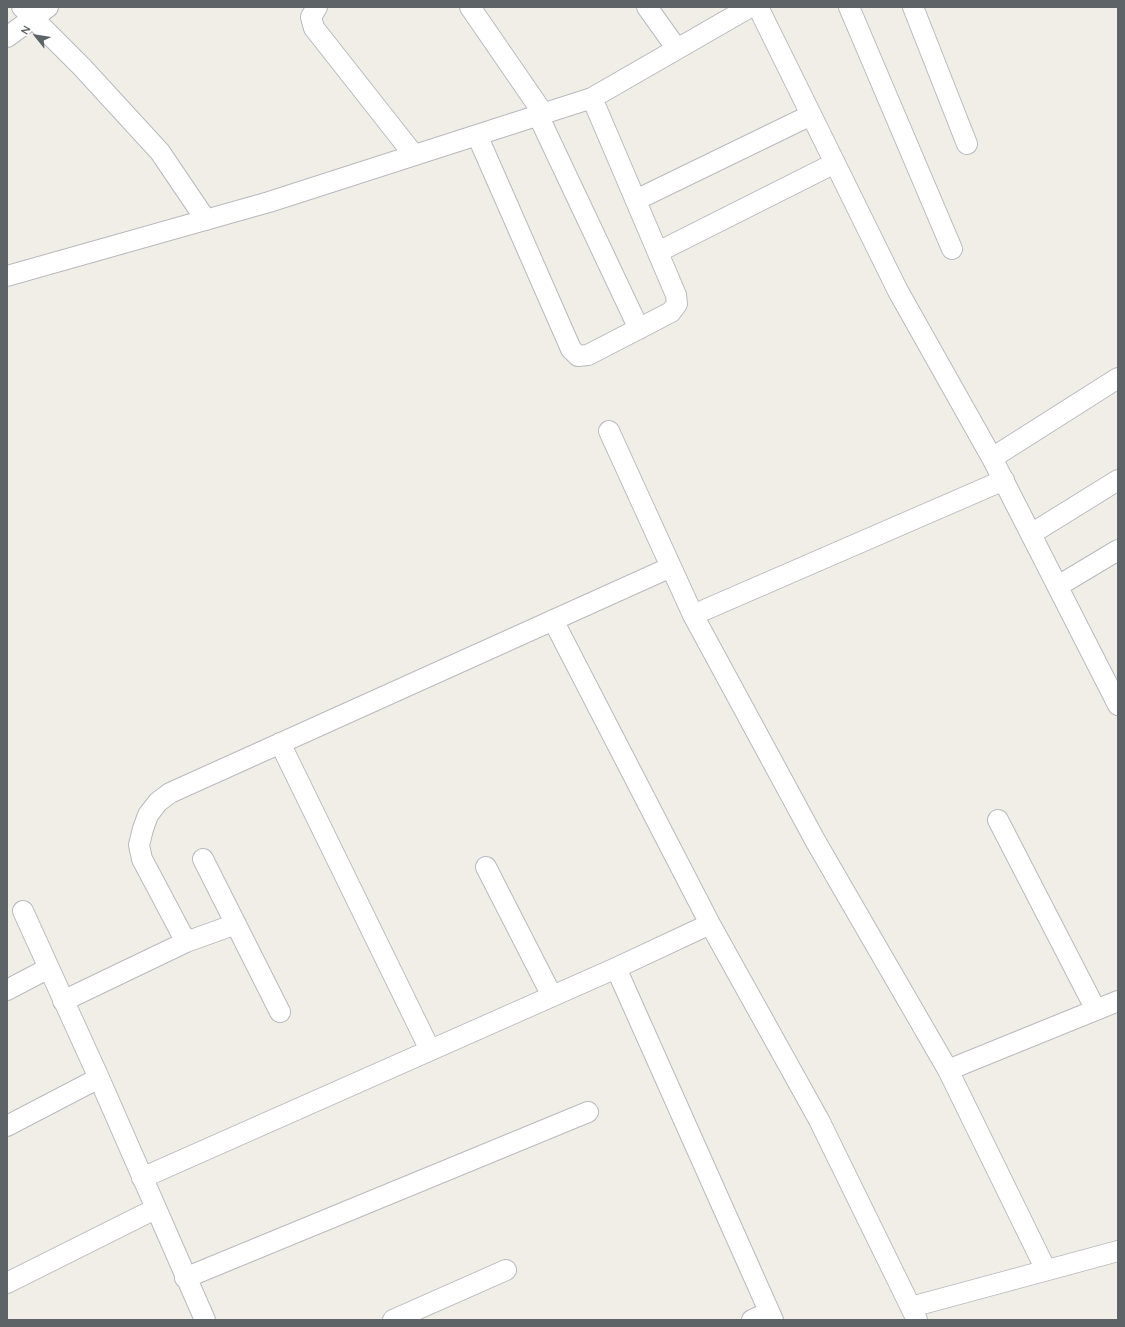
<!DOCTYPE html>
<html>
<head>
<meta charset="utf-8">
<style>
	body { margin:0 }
	#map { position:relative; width:1125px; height:1327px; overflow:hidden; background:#f1eee7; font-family:Quicksand,sans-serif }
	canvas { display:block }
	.frame { position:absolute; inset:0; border:8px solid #5e6368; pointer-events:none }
	.north { position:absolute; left:16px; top:16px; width:40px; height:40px; -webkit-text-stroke:3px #fff; paint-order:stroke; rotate:300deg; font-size:11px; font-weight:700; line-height:16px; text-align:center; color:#5e6368 }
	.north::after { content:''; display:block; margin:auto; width:14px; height:18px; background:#5e6368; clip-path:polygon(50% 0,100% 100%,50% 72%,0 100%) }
</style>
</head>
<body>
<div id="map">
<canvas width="1125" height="1327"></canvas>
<div class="frame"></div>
<div class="north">N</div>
</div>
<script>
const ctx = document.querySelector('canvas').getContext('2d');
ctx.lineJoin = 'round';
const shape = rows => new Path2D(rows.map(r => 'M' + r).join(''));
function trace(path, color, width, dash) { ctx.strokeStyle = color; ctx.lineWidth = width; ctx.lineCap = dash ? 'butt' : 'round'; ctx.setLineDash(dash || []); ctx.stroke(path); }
const street = shape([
	[22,7,82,67,160,152,206,220],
	[317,7,311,17,314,28,414,155],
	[470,7,543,113],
	[647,7,677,49],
	[758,7,898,291,992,458,1118,705],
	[849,7,952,249],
	[913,7,967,144],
	[7,37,48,7],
	[538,115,639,329],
	[477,135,571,349,578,356,588,355,671,312,677,304,676,295,592,98],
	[636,200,811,115],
	[658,252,835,163],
	[7,276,269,202,592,98,750,7],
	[609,431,693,615,816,842,948,1070,1046,1270],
	[992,458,1118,378],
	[1031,534,1118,480],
	[1058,586,1118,550],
	[693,615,1004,480],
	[553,620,710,924,819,1120,917,1320],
	[280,743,430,1050],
	[998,820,1096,1010],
	[203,859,280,1012],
	[486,867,552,996],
	[23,911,99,1078,205,1320],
	[186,942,142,859,139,845,143,829,148,815,158,802,170,793,671,567],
	[616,968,773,1320],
	[7,990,49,968],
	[63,1001,186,942,236,924],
	[948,1070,1118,1001],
	[7,1126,99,1078],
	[142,1178,616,968,710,924],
	[185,1278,588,1112],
	[7,1283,155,1209],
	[911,1307,1118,1251],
	[393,1320,506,1270],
	[752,1320,769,1312]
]);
trace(street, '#b7babe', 22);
trace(street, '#fff', 20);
</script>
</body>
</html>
